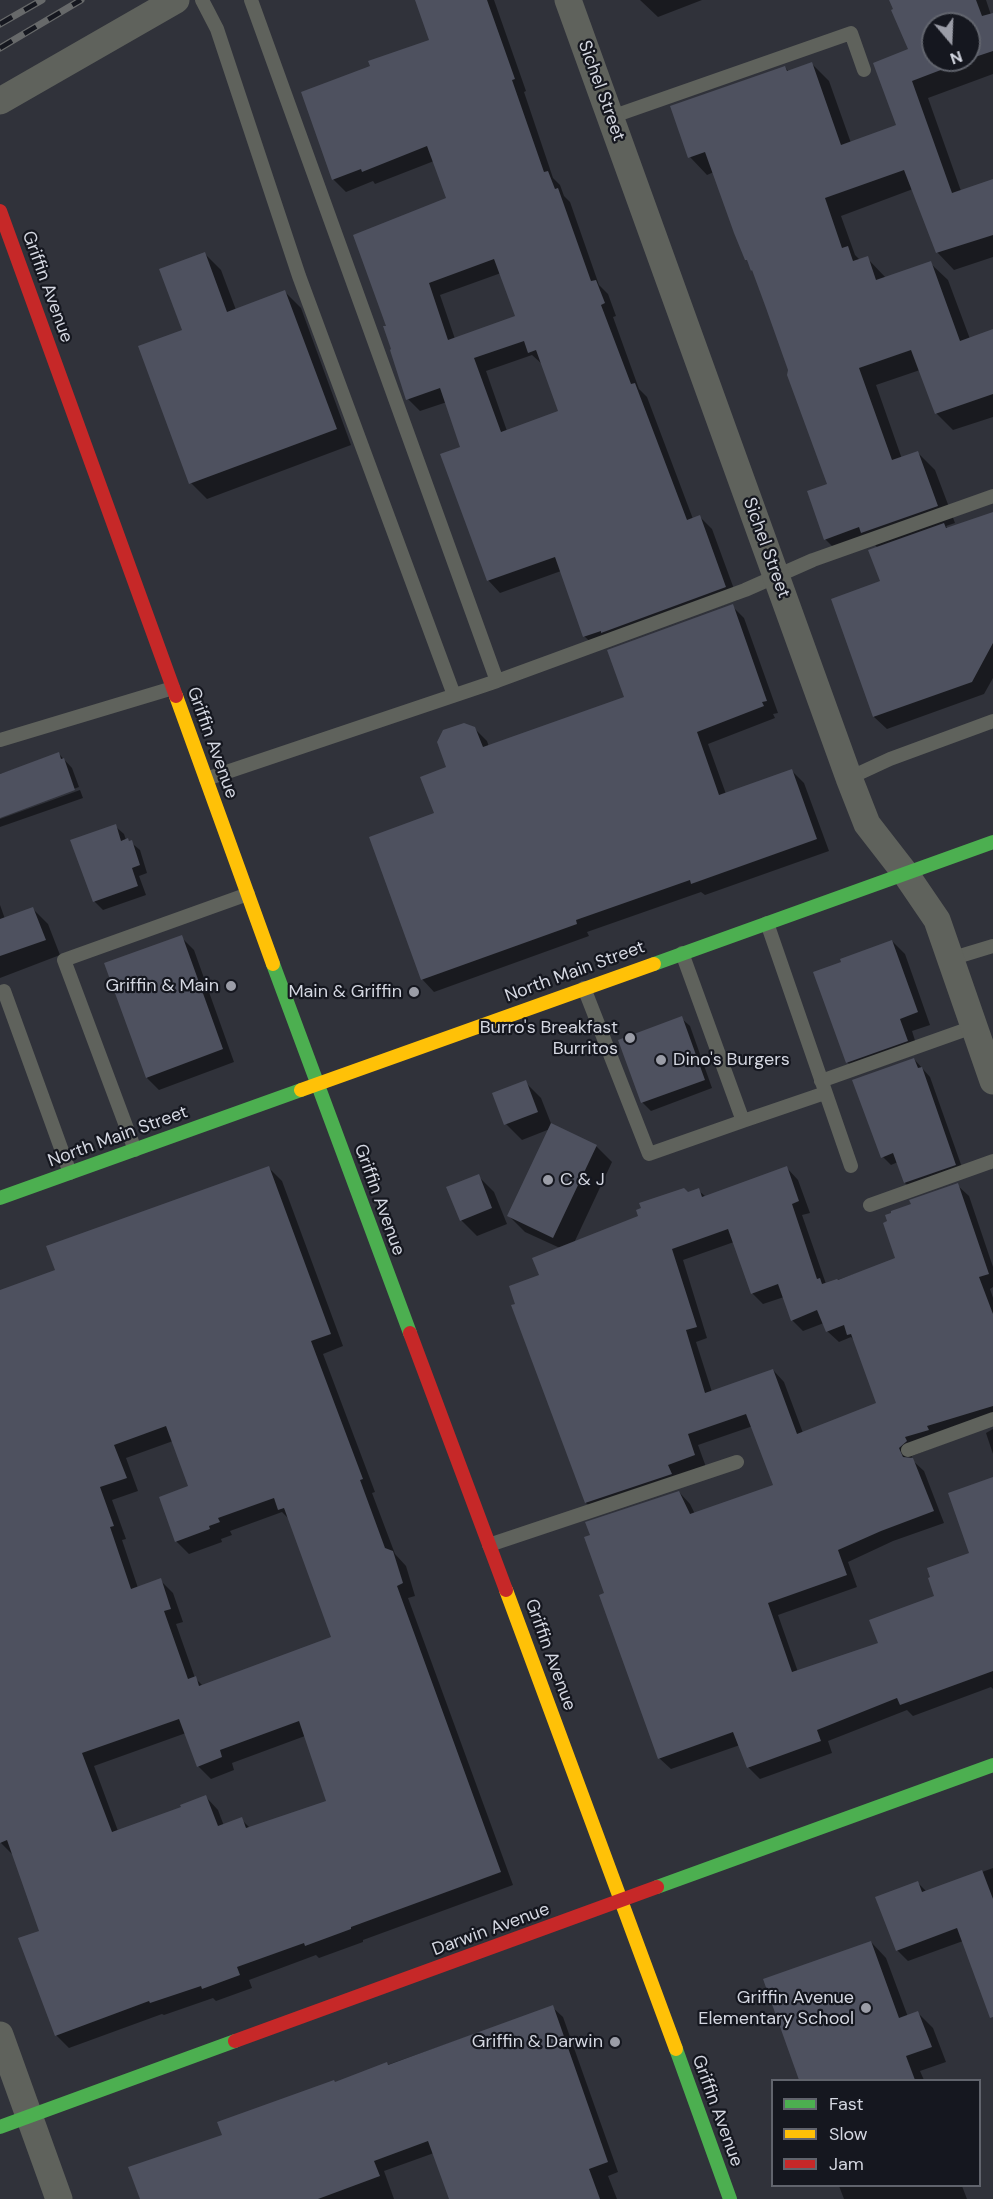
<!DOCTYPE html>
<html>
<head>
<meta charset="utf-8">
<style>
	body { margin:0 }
	#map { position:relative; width:993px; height:2199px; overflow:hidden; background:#30323a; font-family:"DM Sans",sans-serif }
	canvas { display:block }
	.legend { position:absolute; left:771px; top:2079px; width:210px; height:108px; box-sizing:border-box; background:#15171f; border:2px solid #61646d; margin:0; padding:8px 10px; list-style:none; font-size:18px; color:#d4d7e1 }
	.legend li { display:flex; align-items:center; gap:12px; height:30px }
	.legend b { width:30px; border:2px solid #61646d }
	.north { position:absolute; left:921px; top:12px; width:60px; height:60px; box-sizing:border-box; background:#15171f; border:2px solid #61646d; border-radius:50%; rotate:161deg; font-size:16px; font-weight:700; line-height:24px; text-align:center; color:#d4d7e1 }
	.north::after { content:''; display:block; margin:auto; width:21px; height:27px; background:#9b9da7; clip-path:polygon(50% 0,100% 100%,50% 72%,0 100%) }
</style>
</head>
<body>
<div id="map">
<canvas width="993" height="2199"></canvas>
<ul class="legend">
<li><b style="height:8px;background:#4caf50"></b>Fast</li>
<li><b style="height:8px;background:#ffc107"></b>Slow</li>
<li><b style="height:8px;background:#c62828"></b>Jam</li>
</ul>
<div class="north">N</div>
</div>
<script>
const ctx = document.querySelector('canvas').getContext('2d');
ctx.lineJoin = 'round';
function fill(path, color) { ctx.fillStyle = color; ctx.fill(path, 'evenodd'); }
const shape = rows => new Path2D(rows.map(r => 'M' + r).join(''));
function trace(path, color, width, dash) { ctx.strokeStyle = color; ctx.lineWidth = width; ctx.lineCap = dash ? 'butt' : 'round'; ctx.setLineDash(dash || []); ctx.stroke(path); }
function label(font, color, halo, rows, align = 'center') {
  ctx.font = font + ' "DM Sans",sans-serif'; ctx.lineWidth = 4.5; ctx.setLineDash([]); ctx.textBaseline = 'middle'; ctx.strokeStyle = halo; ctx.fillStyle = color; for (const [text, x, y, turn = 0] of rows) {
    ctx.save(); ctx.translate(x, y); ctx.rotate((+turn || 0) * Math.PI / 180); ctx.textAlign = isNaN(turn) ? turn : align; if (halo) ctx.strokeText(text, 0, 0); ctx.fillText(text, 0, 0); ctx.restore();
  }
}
const shadow = shape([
	[417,0,494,0,526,91,524,92,553,178,560,185,564,196,570,202,599,285,608,294,616,316,613,317,639,389,647,397,693,519,700,517,712,529,738,600,597,648,584,636,561,571,500,593,488,580,462,448,447,402,420,411,408,399,388,326,448,199,434,161,375,184,373,181,346,192,333,179,372,67,431,41],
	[501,273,517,317,455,339,440,295],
	[532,355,542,364,560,412,507,431,486,371],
	[640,0,702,0,658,17],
	[918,0,986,0,991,15,993,14,993,74,928,98,961,191,993,180,993,257,954,270,937,252,913,189,841,216,855,255,860,260,867,258,886,278,930,263,948,280,970,339,993,330,993,417,953,430,936,413,920,370,876,385,902,459,918,453,935,470,955,523,946,526,948,529,993,513,993,678,984,694,887,729,874,717,833,600,882,582,878,548,874,544,842,556,825,539,829,485,789,370,755,273,714,172,707,175,690,157,785,67,789,72,811,63,829,81,851,143,898,126,911,52],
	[933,24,969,24,969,60,933,60],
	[205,254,221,270,236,310,285,292,301,308,351,445,207,499,191,483,184,330],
	[732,606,744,618,778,713,773,714,775,718,708,744,726,794,792,771,804,783,829,851,705,895,701,892,587,932,589,936,434,992,422,979,436,814,448,768,474,728,487,741,489,747,626,698],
	[59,754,72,768,79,787,0,816,0,774],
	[80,790,83,798,0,827,0,819],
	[115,826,124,834,126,840,128,840,140,850,147,873,139,876,146,895,103,910,95,902,72,841],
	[0,905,5,919,33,909,48,924,60,955,0,978],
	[181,937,194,950,234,1062,159,1090,147,1078],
	[892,941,905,954,930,1025,912,1031,919,1053,860,1074,847,1062],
	[681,1018,690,1026,712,1088,651,1111,642,1102],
	[914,1059,930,1077,964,1173,913,1191,905,1183,898,1162,891,1165,883,1157],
	[525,1082,541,1098,552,1126,596,1146,612,1162,574,1243,640,1217,698,1190,706,1197,787,1168,798,1180,810,1213,802,1215,826,1284,897,1259,912,1205,957,1185,969,1196,993,1267,993,1287,990,1289,993,1298,993,1425,912,1456,911,1459,924,1471,944,1523,893,1541,848,1562,857,1587,778,1615,798,1672,879,1644,936,1596,971,1554,993,1479,993,1689,991,1687,913,1716,907,1710,828,1741,832,1753,760,1779,748,1767,740,1745,671,1769,659,1758,606,1594,679,1492,690,1504,695,1514,774,1486,753,1426,698,1445,706,1467,598,1514,586,1503,541,1276,560,1248,525,1232,509,1216,550,1129,522,1140,506,1124,494,1094],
	[734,1242,752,1293,763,1304,784,1297,792,1320,803,1331,824,1323,827,1331,839,1342,851,1337,855,1341,878,1404,803,1433,784,1382,773,1370,712,1392,696,1342,707,1338,683,1260],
	[269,1168,282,1181,343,1346,323,1354,375,1492,372,1493,395,1554,406,1566,415,1596,408,1598,513,1885,363,1940,363,1942,319,1958,316,1955,249,1980,252,1988,216,2001,213,1998,164,2015,162,2014,69,2048,56,2035,41,1932,13,1855,0,1842,0,1291,57,1271],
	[173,1441,190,1487,176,1541,189,1554,222,1542,221,1539,232,1535,230,1531,282,1512,289,1519,333,1638,203,1686,195,1678,176,1624,183,1622,173,1593,160,1580,138,1588,122,1540,126,1539,112,1500,138,1491,126,1458],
	[186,1733,198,1766,211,1779,234,1770,232,1763,305,1736,328,1802,250,1828,241,1819,224,1826,218,1810,206,1797,183,1808,118,1831,94,1766],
	[478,1176,494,1192,507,1224,477,1236,461,1220],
	[993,1429,993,1454,986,1433],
	[993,1868,993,1999,963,1941,908,1961,897,1950,918,1883,927,1892],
	[871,1942,886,1958,908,2017,918,2013,933,2028,946,2062,920,2071,924,2080,801,2080,765,1980],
	[552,2007,563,2017,618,2172,608,2176,617,2199,451,2199,434,2153,384,2171,394,2199,141,2199,224,2136,336,2083],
	[839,2186,962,2186,967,2199,844,2199]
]);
const building = shape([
	[415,0,487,0,515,79,512,80,544,172,548,171,555,189,558,188,591,281,596,280,605,303,601,305,631,384,635,383,687,520,700,515,726,587,601,633,601,631,583,637,555,557,487,581,440,454,460,447,440,388,406,400,390,350,391,349,383,326,386,326,353,235,446,198,427,146,362,172,361,169,332,180,301,92,370,66,368,61,429,40],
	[494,259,515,316,448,340,429,283],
	[524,341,528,353,536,350,558,411,501,432,474,358],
	[889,0,976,0,982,16,993,13,993,51,969,59,969,24,933,24,933,60,967,60,912,81,952,193,993,179,993,235,936,253,904,170,825,198,842,248,848,246,853,261,868,256,876,280,931,261,960,341,993,329,993,394,935,414,911,350,859,368,892,460,918,451,938,506,861,533,859,527,824,540,807,491,827,484,787,375,788,370,766,308,752,270,751,271,747,260,745,260,734,233,705,152,688,158,670,106,785,66,787,71,812,62,841,145,896,125,873,63,908,49,891,10,893,9],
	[205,252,227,312,285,290,337,429,189,484,138,346,182,330,159,269],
	[993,512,993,643,972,682,873,717,831,599,880,581,868,550,944,523,946,528],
	[733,604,767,701,762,702,764,706,697,732,719,795,792,769,817,839,691,884,690,880,576,920,577,924,421,980,369,837,434,813,420,777,446,767,437,742,443,730,464,723,475,727,483,747,624,697,607,650],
	[59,752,61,759,64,758,75,790,0,818,0,774],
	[116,824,121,841,128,838,129,841,132,840,140,865,132,868,138,886,93,902,70,840],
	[33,907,46,940,0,956,0,919],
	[182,935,223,1049,146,1078,104,963],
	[892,940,918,1012,900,1019,908,1041,846,1063,813,972,841,962,840,959],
	[682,1016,705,1080,641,1103,618,1040],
	[914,1058,918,1068,922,1067,956,1165,904,1183,893,1153,881,1158,852,1080],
	[526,1080,538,1112,504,1125,492,1093],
	[551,1123,597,1145,553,1238,507,1216],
	[269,1166,331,1334,311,1341,363,1479,360,1480,385,1548,393,1551,403,1583,397,1586,501,1872,351,1927,351,1929,305,1946,304,1943,237,1967,240,1975,202,1989,201,1986,150,2003,149,2001,55,2036,18,1938,39,1931,7,1840,0,1843,0,1290,55,1270,46,1246],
	[166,1426,188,1486,159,1497,175,1542,210,1529,209,1526,220,1522,218,1518,274,1498,278,1510,284,1508,331,1637,199,1686,196,1676,188,1679,164,1611,171,1609,161,1578,131,1589,110,1527,114,1526,100,1487,127,1478,114,1445],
	[179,1719,197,1767,222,1757,220,1750,299,1721,326,1801,246,1828,242,1817,218,1826,206,1795,180,1805,181,1807,112,1832,82,1753],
	[787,1166,799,1201,792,1204,817,1279,820,1278,822,1284,837,1279,838,1280,895,1258,883,1223,887,1221,885,1215,891,1213,891,1211,911,1204,909,1200,958,1183,989,1274,979,1277,993,1314,993,1406,927,1426,929,1430,905,1437,907,1441,899,1448,903,1457,913,1458,934,1511,881,1531,838,1550,847,1575,768,1603,792,1672,878,1643,869,1620,934,1596,928,1578,930,1577,927,1568,969,1553,948,1493,993,1477,993,1671,900,1705,897,1698,817,1730,821,1741,747,1768,733,1732,658,1759,599,1595,604,1593,584,1537,590,1535,585,1522,679,1491,690,1514,773,1485,746,1414,688,1434,695,1455,668,1465,672,1474,585,1503,511,1305,515,1304,509,1286,539,1275,532,1258,638,1216,636,1210,641,1208,639,1203,684,1188,688,1192,699,1188,702,1197],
	[728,1229,751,1294,778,1284,791,1321,817,1310,826,1332,844,1325,847,1335,851,1334,876,1403,797,1434,773,1369,705,1393,686,1330,697,1327,672,1249],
	[479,1174,492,1208,460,1221,446,1187],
	[982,1870,993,1899,993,2017,990,2018,957,1928,896,1951,875,1897,918,1881,922,1892],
	[871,1941,899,2018,918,2011,932,2047,906,2056,915,2080,799,2080,763,1979],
	[553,2005,608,2162,589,2169,600,2199,449,2199,428,2141,374,2161,380,2176,318,2199,140,2199,128,2167,222,2135,217,2122,334,2080,335,2082,387,2062,388,2065]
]);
const lane = shape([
	[202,0,217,29,299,276,454,695],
	[251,0,497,681],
	[611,117,851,33,864,70],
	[0,740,173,688],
	[849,778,890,759,993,721],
	[206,779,497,681,745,590,813,560,993,496],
	[767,923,851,1166],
	[950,959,993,946],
	[584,988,649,1154,743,1121,682,953],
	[4,991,70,1173],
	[821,1081,973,1027],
	[743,1121,825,1093],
	[135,1150,64,960,248,894],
	[870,1205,993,1161],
	[908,1450,993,1419],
	[489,1545,737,1462]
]);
const street = shape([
	[568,0,849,778,867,824,905,873,937,920,993,1081],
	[0,101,176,0],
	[0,2035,59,2199]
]);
const fast = shape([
	[273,964,410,1333],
	[654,964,993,842],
	[0,1198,301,1090],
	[657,1887,993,1765],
	[676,2049,730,2199],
	[0,2127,235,2041]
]);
const slow = shape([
	[176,696,273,964],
	[301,1090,654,964],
	[506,1590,676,2049]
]);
const jam = shape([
	[0,211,176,696],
	[410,1333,506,1590],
	[235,2041,657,1887]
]);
const rail = shape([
	[0,24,42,0],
	[0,48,81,0]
]);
const markers = [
	[231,986,6,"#9b9da7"],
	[414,992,6,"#9b9da7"],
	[630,1038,6,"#9b9da7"],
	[661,1060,6,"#9b9da7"],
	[548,1180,6,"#9b9da7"],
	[866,2008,6,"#9b9da7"],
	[615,2042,6,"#9b9da7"]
];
const streetNames = [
	["Sichel Street",601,91,70],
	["Griffin Avenue",47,287,70],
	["Sichel Street",766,548,70],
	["Griffin Avenue",212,743,70],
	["North Main Street",575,972,-20],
	["North Main Street",118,1137,-20],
	["Griffin Avenue",379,1200,70],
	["Griffin Avenue",550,1655,70],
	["Darwin Avenue",491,1930,-20],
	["Griffin Avenue",717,2111,70]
];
const poiNames = [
	["Griffin & Main",219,986],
	["Main & Griffin",402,992],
	["Burro's Breakfast",618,1028],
	["Burritos",618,1049],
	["Dino's Burgers",673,1060,"left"],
	["C & J",560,1180,"left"],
	["Griffin Avenue",854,1998],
	["Elementary School",854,2019],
	["Griffin & Darwin",603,2042]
];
fill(shadow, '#0007');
fill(building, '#4e515f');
trace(lane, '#5f625c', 14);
trace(street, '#5f625c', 27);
trace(fast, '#4caf50', 14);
trace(slow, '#ffc107', 14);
trace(jam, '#c62828', 14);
trace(rail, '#67696a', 7);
trace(rail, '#15171f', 4.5, [14]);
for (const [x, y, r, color] of markers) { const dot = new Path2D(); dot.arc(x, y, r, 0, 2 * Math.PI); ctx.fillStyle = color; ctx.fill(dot); trace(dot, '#15171f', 2); }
label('18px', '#d4d7e1', '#15171f', streetNames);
label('18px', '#d4d7e1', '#15171f', poiNames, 'right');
</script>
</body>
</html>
